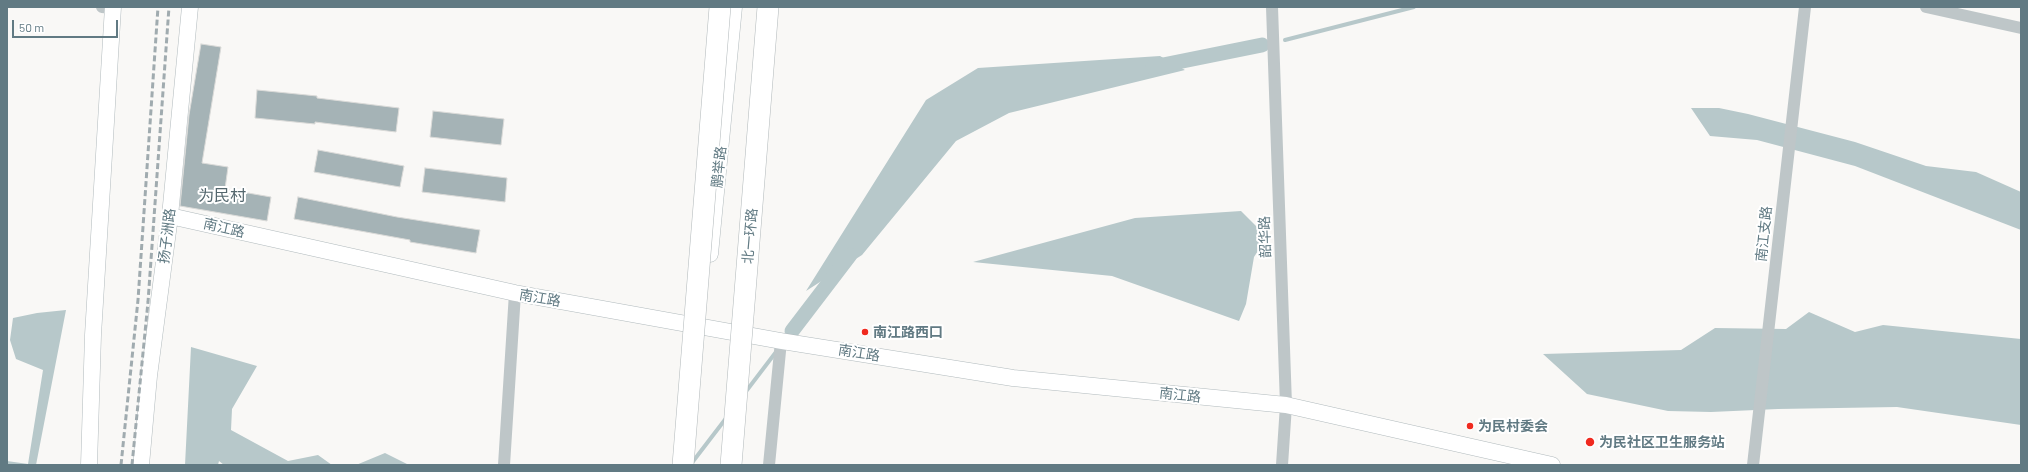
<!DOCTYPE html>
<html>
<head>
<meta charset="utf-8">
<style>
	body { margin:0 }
	#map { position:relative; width:2028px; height:472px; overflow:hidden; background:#f9f8f6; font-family:Barlow,sans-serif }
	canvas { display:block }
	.frame { position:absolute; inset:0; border:8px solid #617a83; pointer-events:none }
	.scale { position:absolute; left:12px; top:20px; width:106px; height:18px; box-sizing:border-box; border:2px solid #617a83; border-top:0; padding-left:5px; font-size:12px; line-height:14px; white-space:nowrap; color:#617a83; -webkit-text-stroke:3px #fff; paint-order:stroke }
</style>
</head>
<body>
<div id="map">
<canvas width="2028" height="472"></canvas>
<div class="frame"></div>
<div class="scale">50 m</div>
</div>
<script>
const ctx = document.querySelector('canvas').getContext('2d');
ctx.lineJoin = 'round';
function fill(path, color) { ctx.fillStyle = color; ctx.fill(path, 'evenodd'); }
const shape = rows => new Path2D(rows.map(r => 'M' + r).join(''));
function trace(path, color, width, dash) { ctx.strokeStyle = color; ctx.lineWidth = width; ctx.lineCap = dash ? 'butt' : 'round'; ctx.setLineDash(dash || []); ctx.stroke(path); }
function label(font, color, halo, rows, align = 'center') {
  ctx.font = font + ' Barlow,"Noto Sans SC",sans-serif'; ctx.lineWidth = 4; ctx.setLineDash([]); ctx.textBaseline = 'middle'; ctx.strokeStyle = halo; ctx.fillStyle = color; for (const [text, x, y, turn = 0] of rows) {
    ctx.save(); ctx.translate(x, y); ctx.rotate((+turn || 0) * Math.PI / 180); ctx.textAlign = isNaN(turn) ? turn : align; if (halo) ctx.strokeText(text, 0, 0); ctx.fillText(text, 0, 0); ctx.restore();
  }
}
const water = shape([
	[1160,56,1185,70,1009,113,956,141,862,255,806,291,926,100,978,68],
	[1691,108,1719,108,1748,114,1855,142,1926,166,1976,172,2021,192,2021,230,1855,166,1757,140,1710,136],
	[1241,211,1267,237,1254,257,1246,304,1239,321,1112,276,973,262,1135,218],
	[66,310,36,465,7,465,7,461,28,464,43,370,16,359,10,340,13,318,37,313],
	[1809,312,1855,332,1883,325,2021,339,2021,425,1897,407,1778,409,1711,412,1668,411,1587,394,1543,354,1681,350,1715,328,1786,329],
	[191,347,257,366,232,409,231,430,288,461,318,455,332,465,224,465,219,461,218,465,185,465],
	[385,453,409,465,356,465]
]);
const stream = shape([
	[1285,40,1414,7],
	[744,394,776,352],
	[691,464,727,417]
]);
const canal = shape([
	[1153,67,1262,45],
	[792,331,850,255]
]);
const building = shape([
	[201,44,221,47,202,163,228,167,225,189,271,197,267,221,180,206,189,115,201,44],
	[257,90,317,96,317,98,399,108,396,132,315,122,315,124,255,118,257,90],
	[433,111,504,119,501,145,430,137,433,111],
	[318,150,404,166,400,187,314,172,318,150],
	[425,168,507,178,505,202,422,192,425,168],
	[298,197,397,217,480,230,476,253,410,242,410,240,294,219,298,197]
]);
const street = shape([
	[102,7,113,8],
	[1272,7,1286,405,1282,465],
	[1926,7,2021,28],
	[504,465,515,293],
	[769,465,781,341],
	[1753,465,1805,7]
]);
const secondary = shape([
	[170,216,515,293,781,341,1013,378,1286,405,1552,465],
	[710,254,734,7],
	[89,465,93,335,113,7],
	[141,465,149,376,170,216,190,7]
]);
const rail = shape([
	[121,465,138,300,158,7],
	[132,465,148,302,169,7]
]);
const highwayBridge = shape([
	[683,465,720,7],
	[731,465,768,7]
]);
const markers = [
	[865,332,4,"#f02a1f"],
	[1470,426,4,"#f02a1f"],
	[1590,442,5,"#f02a1f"]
];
const streetNames = [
	["鹏举路",719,167,-84],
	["南江路",224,228,13],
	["南江支路",1764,234,-84],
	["扬子洲路",167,236,-83],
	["北一环路",750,236,-85],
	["韶华路",1265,237,-92],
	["南江路",540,298,10],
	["南江路",859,353,9],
	["南江路",1180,395,6]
];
const poiNames = [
	["南江路西口",873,332],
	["为民村委会",1478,426],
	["为民社区卫生服务站",1599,442]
];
const quarterNames = [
	["为民村",222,196]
];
fill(water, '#b7c8ca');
trace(stream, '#b7c8ca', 4);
trace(canal, '#b7c8ca', 15);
fill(building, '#a5b3b6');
trace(building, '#dadad8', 1);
trace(secondary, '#b1babd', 17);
trace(street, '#bec6c8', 12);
trace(secondary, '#fff', 16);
trace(rail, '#a0abaf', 3, [6, 3]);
trace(highwayBridge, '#b2b9bb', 22, []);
trace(highwayBridge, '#fff', 21);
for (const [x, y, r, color] of markers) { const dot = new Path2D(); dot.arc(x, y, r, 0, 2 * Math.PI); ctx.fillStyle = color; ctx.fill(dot); trace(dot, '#fff', 1.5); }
label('14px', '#617a83', '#fff', streetNames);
label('bold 14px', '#617a83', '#fff', poiNames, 'left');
label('16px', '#54676e', '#fff', quarterNames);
</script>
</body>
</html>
